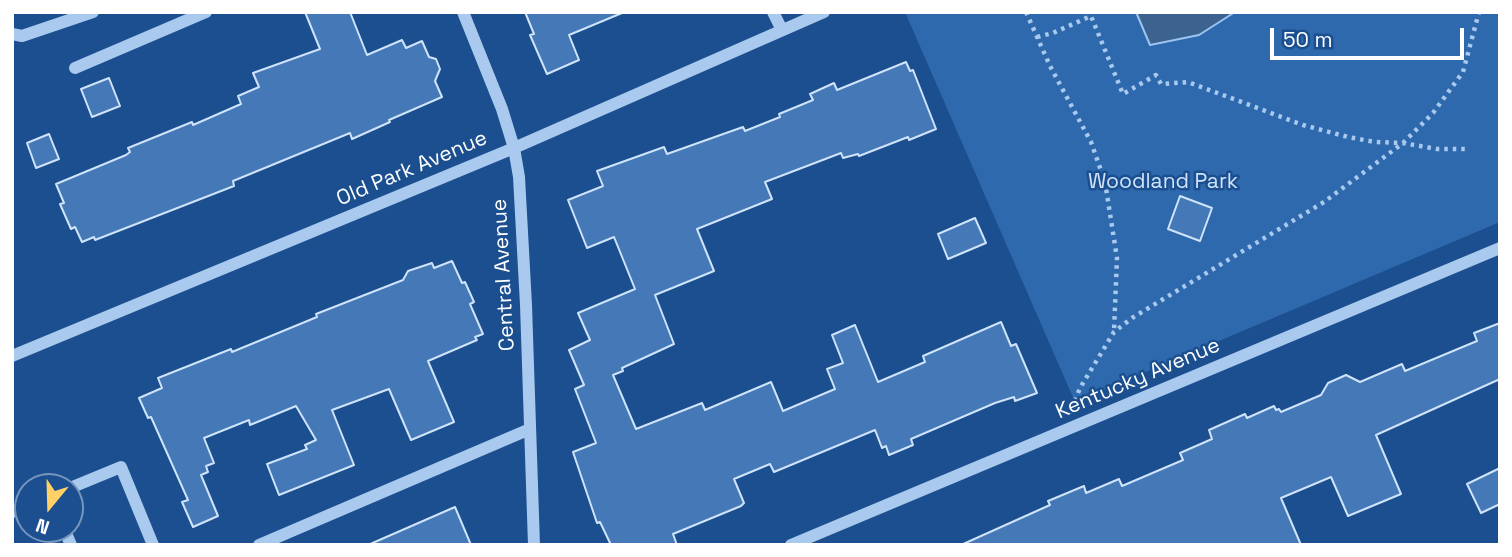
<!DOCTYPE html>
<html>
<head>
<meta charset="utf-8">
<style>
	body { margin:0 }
	#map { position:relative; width:1512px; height:557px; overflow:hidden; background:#1b4f8f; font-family:"Space Grotesk",sans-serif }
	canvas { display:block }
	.frame { position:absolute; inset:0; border:14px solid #fff; pointer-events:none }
	.north { position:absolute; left:14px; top:473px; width:70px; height:70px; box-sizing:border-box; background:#1b4f8f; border:2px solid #7695bc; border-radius:50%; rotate:199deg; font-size:19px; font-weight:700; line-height:28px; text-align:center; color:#fff }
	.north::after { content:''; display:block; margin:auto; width:24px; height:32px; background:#ffd166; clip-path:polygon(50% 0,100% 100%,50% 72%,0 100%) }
	.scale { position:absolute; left:1270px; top:28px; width:194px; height:32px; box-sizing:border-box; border:4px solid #fff; border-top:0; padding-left:9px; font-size:21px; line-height:24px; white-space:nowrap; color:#fff; -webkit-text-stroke:5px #1b4f8f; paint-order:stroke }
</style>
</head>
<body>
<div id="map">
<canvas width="1512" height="557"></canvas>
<div class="frame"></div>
<div class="north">N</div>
<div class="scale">50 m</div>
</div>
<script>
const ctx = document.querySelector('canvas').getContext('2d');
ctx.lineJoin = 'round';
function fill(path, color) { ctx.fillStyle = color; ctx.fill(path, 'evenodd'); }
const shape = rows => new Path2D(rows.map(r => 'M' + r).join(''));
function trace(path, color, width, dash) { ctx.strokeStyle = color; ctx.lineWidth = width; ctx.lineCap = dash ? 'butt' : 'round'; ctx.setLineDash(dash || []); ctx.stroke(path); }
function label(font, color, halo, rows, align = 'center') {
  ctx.font = font + ' "Space Grotesk",sans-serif'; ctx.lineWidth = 5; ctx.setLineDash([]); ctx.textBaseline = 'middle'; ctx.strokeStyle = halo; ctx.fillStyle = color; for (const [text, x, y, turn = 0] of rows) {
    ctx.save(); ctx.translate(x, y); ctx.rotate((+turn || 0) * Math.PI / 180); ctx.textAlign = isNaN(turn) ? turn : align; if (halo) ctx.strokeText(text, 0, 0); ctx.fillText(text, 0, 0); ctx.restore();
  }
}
const green = shape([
	[905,12,1500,12,1500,222,1075,402]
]);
const water = shape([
	[1136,12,1235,12,1199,35,1150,45,1136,12]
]);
const building = shape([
	[305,12,350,12,367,55,402,40,406,48,422,41,429,57,436,59,440,69,435,81,442,97,389,120,390,122,352,139,350,133,233,181,234,186,95,240,94,237,82,242,75,227,71,229,60,204,64,203,56,184,126,155,130,152,128,148,192,122,193,125,241,104,238,96,259,87,253,73,320,49,305,12],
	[525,12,622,12,622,13,569,35,579,60,547,74,530,35,534,34,525,12],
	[906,62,910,71,913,70,936,129,909,140,908,137,859,156,858,154,843,158,841,153,765,182,772,199,697,229,714,271,655,295,674,344,622,368,623,371,613,375,636,429,702,403,705,410,771,382,783,411,835,389,827,369,843,363,832,335,855,325,878,382,925,362,923,356,1001,322,1011,346,1016,344,1037,393,1015,401,1014,397,995,403,911,439,913,445,889,455,886,446,882,448,875,430,774,472,770,464,734,479,744,503,741,506,673,534,677,545,611,545,600,522,597,523,573,452,596,443,575,389,584,385,569,350,590,340,578,313,635,289,614,237,587,248,568,200,603,186,597,171,664,147,667,154,743,127,745,131,780,117,779,114,813,100,810,94,834,83,837,90,906,62],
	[109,78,120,106,92,117,81,89,109,78],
	[49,134,59,159,36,168,27,143,49,134],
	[1180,196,1212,208,1200,241,1168,229,1180,196],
	[975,218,986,243,948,259,938,234,975,218],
	[452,261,462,283,465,282,474,302,470,304,483,334,475,337,477,340,428,361,454,422,411,440,389,389,332,410,354,465,279,495,267,464,307,449,305,445,316,440,296,406,250,425,249,420,204,438,214,463,206,466,208,472,201,475,218,516,193,527,182,502,188,500,151,417,148,418,139,398,162,388,158,378,231,349,232,352,317,317,316,314,403,280,408,271,432,263,434,268,452,261],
	[1500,323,1500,379,1376,435,1401,494,1348,516,1331,477,1281,498,1301,545,961,545,1050,505,1048,501,1084,486,1086,493,1119,479,1122,486,1183,460,1180,453,1212,439,1209,430,1245,414,1247,418,1274,406,1276,410,1279,409,1281,412,1321,395,1328,383,1346,375,1360,382,1402,364,1405,371,1477,341,1474,333,1500,323],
	[1500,468,1500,504,1481,513,1467,484,1500,468],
	[455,507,471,545,368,545,455,507]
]);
const path = shape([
	[1026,12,1050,66,1091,142,1105,182,1117,258,1114,331],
	[1037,37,1053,33,1091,16,1123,94,1156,75,1161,84,1188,82,1303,125,1348,137,1375,142,1403,143,1437,149,1468,149],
	[1075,401,1080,388,1114,332,1132,318,1324,202,1403,143,1433,113,1463,72,1479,12]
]);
const minor = shape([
	[463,12,502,109,514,148,519,177,526,305,534,545],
	[773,12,782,30],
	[12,34,22,36,93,12],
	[75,68,206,12],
	[12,356,514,148,824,12],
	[70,488,121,467,153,545],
	[12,512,28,506],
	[64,529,71,545],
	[259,545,530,429],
	[791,545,1500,248]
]);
const streetNames = [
	["Old Park Avenue",412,169,-23],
	["Central Avenue",504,275,-93],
	["Kentucky Avenue",1138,379,-23]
];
const parkNames = [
	["Woodland Park",1163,182]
];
fill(green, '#2e69ad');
fill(water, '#3c6290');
trace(water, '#9cc4f0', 2);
fill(building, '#4478b7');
trace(building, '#cfe3fa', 2);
trace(path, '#a9c9ee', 4.5, [3.5, 5]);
trace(minor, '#a9c9ee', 12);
label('21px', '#fff', '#1b4f8f', streetNames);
label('21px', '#cfe3fa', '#1b4f8f', parkNames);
</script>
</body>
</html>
